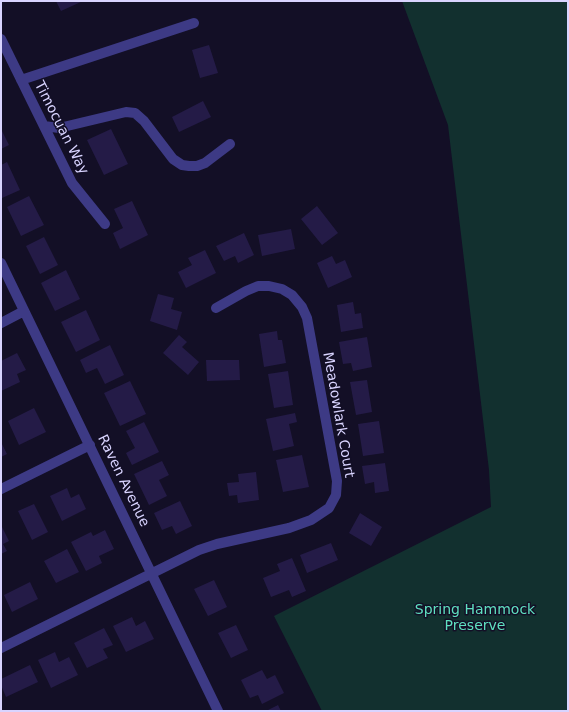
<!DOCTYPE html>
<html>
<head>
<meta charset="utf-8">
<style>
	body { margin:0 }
	#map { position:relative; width:569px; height:712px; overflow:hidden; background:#130f26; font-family:"DejaVu Sans",sans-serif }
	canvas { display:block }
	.frame { position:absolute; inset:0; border:2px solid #d9d4ff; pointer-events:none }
</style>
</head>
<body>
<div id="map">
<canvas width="569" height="712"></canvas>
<div class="frame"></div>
</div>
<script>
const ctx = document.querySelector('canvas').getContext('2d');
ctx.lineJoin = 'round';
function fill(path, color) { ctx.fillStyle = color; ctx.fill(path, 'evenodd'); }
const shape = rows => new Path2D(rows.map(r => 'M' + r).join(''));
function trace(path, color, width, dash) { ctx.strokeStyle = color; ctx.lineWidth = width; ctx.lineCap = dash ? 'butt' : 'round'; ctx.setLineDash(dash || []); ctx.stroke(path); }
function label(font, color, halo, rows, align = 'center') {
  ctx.font = font + ' "DejaVu Sans",sans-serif'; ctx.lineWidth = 3; ctx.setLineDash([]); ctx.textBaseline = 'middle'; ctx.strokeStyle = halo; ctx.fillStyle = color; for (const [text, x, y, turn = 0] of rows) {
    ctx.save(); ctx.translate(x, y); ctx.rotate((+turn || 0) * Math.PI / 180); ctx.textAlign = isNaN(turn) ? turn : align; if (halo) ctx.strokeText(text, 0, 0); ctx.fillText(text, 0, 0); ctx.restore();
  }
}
const green = shape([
	[402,1,568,1,568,711,322,711,274,616,491,507,489,470,448,125]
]);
const building = shape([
	[56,1,83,1,61,11],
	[209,45,218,73,200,78,192,50],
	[203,101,211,117,179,132,172,117],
	[1,129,9,145,1,149],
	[111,129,128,164,104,175,87,140],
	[7,162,20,190,2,198,1,165],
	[29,196,44,225,21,236,7,207],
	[132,201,148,235,120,249,113,233,123,228,114,209],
	[317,206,338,233,322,245,301,219],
	[291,229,295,249,262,256,258,235],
	[244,233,254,255,238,263,235,256,224,261,216,246],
	[44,237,58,265,40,274,26,246],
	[205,250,216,273,186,288,178,272,192,265,188,258],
	[332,256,336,264,345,260,352,277,328,288,317,263],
	[66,270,80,299,55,311,41,283],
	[158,294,174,298,171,309,182,312,177,330,150,321],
	[353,302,355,314,361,313,363,328,341,332,337,305],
	[86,310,100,340,76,352,61,322],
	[277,331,278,340,282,340,286,363,264,367,259,334],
	[179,335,187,342,182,347,199,362,188,375,163,353],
	[367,337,372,367,353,371,351,363,343,364,339,342],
	[110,345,124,375,105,384,97,368,86,373,80,360],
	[17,353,26,370,17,374,20,382,1,391,1,361],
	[206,360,239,360,240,380,207,381],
	[288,371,293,405,274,408,268,374],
	[367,380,372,412,356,415,350,382],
	[130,381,146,414,120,426,104,393],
	[34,408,46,432,19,445,8,421],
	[295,413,297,422,289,424,294,446,273,451,266,419],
	[379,421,384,453,363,456,358,424],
	[144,422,159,452,132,465,126,453,135,448,126,431],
	[1,442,7,454,1,457],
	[302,455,309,487,283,492,276,460],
	[162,461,169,475,159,480,167,496,149,505,134,474],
	[385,463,389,491,375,493,374,482,365,484,362,466],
	[256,472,259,500,238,503,237,495,229,496,227,483,239,482,238,474],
	[67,488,71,498,79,494,86,509,62,521,50,496],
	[180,501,192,526,176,534,172,526,162,530,154,513],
	[34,504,48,532,32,540,18,511],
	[360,513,382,527,371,546,349,533],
	[1,525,9,541,3,544,7,551,1,554],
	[105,530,114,549,99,556,102,563,86,571,71,542,91,532,93,536],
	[331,543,338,560,307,573,300,555],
	[67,549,79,572,56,583,44,561],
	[292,558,306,591,292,597,289,590,271,597,263,578,280,571,277,564],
	[214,580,227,607,208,616,194,589],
	[30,582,38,599,12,612,4,595],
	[132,617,136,626,145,621,154,639,126,652,113,626],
	[236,625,248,650,231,658,218,633],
	[104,628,113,645,103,649,108,658,87,668,74,643],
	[55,652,59,662,69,657,78,675,51,688,38,660],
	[30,665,38,682,6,697,1,685,1,679],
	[262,670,267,679,275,675,284,693,262,704,258,695,250,698,241,680],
	[278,705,281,711,266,711]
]);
const minor = shape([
	[1,39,72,183,105,224],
	[21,80,194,23],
	[44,126,59,128,126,112,135,113,144,121,173,159,182,165,189,166,197,166,205,163,230,144],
	[1,263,218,711],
	[1,323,24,311],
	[1,489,90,445],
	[1,648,199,550,217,544,289,528,311,520,329,508,336,495,337,481,307,318,302,307,292,295,282,289,269,286,258,286,246,291,216,308]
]);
const streetNames = [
	["Timocuan Way",61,128,63],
	["Meadowlark Court",338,415,80],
	["Raven Avenue",123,481,64]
];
const parkNames = [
	["Spring Hammock",475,610],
	["Preserve",475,626]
];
fill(green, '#12302f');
fill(building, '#241b47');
trace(minor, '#3d3a85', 10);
label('14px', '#d9d4ff', '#130f26', streetNames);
label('14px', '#5fe0c0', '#130f26', parkNames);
</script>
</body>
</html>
